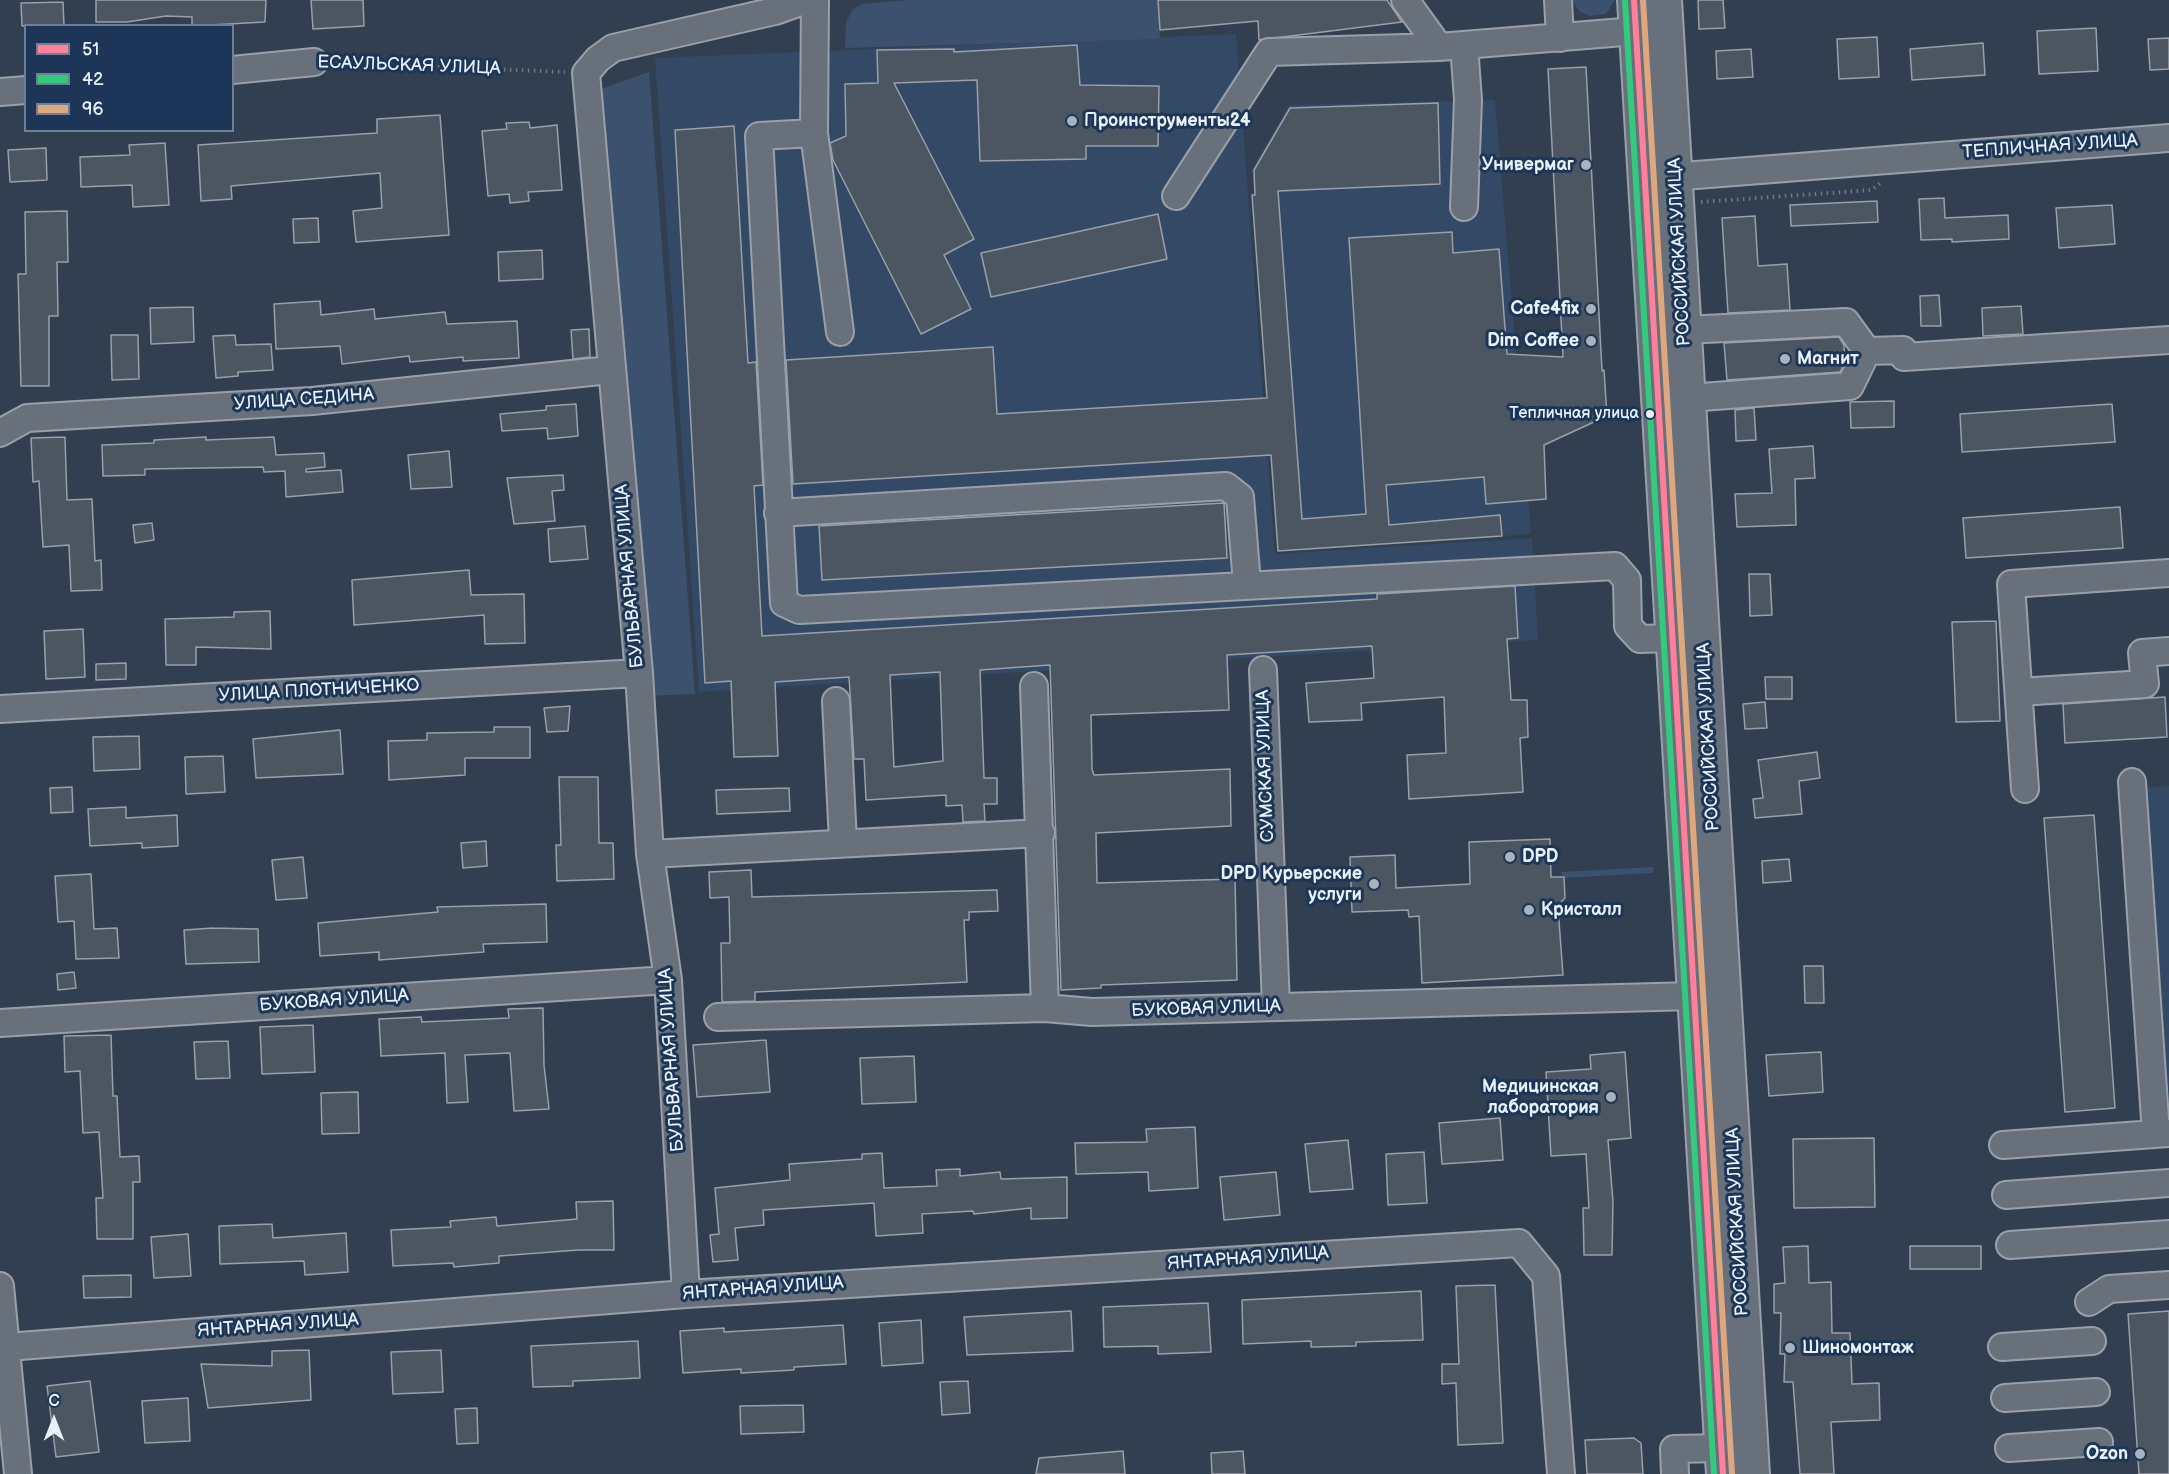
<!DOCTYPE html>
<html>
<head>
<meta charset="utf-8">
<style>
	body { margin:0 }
	#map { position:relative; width:2169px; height:1474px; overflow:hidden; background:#323f50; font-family:"Balsamiq Sans",sans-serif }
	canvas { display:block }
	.legend { position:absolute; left:24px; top:24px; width:210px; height:108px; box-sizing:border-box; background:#1d3557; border:2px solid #6e8097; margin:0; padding:8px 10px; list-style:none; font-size:18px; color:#e8f1f8 }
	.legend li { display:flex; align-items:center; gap:12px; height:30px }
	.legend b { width:30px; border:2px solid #6e8097 }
	.north { position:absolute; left:24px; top:1390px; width:60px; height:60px; -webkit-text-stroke:4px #1d3557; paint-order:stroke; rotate:0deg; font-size:16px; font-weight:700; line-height:24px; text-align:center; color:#e8f1f8 }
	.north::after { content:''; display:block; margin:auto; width:21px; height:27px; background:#e8f1f8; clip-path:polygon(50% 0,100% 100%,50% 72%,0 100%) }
</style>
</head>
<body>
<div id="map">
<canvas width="2169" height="1474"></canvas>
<ul class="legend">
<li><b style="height:8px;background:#ff8098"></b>51</li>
<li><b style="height:8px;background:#33ca7d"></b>42</li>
<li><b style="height:8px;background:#dfa77e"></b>96</li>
</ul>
<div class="north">С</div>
</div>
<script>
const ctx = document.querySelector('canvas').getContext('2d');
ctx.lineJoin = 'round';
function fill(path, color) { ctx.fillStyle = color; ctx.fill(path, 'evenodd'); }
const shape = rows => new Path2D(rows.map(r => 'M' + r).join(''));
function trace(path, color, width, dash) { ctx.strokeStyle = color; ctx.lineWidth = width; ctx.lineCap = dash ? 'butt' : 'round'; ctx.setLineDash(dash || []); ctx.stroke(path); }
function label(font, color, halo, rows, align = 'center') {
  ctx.font = font + ' "Balsamiq Sans",sans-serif'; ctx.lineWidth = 6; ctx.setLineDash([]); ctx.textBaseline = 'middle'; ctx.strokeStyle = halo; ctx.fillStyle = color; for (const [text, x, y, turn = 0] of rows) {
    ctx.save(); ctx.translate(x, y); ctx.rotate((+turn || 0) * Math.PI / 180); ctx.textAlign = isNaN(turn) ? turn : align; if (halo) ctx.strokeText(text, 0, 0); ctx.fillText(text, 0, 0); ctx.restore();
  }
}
const built = shape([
	[1236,34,1275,554,1532,538,1538,640,699,692,655,58],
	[1495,100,1531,534,1278,551,1252,169,1289,105],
	[2169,786,2169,1123,2166,1123,2142,788]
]);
const green = shape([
	[908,0,1158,0,1160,39,845,48,846,23,852,10,862,4],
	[1572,0,1615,0,1606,14,1590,16,1579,11],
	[649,72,695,694,648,696,601,89],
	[1653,867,1653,873,1563,878,1561,872]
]);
const building = shape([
	[96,0,266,0,265,22,192,26,192,17,166,16,127,22,96,22,96,0],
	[311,0,363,0,364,26,313,29,311,0],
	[1158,0,1387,0,1402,22,1259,40,1258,21,1160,30,1158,0],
	[1698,0,1723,0,1725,28,1699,29,1698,0],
	[63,2,64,26,22,26,21,3,63,2],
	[2096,28,2098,71,2039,74,2037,31,2096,28],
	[1877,37,1879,77,1839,79,1837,39,1877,37],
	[2169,38,2169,69,2150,70,2148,39,2169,38],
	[1983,43,1985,75,1912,80,1910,49,1983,43],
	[1077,45,1080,85,1159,86,1158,146,1086,146,1086,159,980,161,977,80,894,83,974,239,944,255,971,309,921,334,833,160,830,143,846,136,845,84,878,83,877,50,954,49,954,52,1077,45],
	[1751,49,1753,77,1717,79,1716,51,1751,49],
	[1586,67,1602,371,1604,370,1607,416,1544,445,1546,499,1486,504,1484,477,1386,485,1389,525,1500,515,1502,536,1278,551,1271,455,793,484,786,360,993,347,997,414,1267,398,1252,195,1255,195,1254,170,1290,108,1438,103,1440,184,1278,191,1302,519,1366,514,1349,238,1452,232,1453,253,1499,249,1507,354,1563,357,1548,69,1586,67],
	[440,115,449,235,356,242,353,211,382,208,380,173,231,186,232,199,201,201,198,145,377,133,377,119,440,115],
	[529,122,530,128,557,125,562,190,528,192,529,201,510,203,509,194,488,196,482,131,507,129,506,123,529,122],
	[734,126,748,363,756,362,763,485,754,486,762,636,1377,599,1377,594,1515,586,1518,638,1507,639,1511,700,1527,700,1528,737,1520,738,1523,792,1409,799,1407,755,1446,753,1444,697,1361,703,1362,720,1309,722,1306,683,1374,678,1372,646,1227,655,1229,710,1091,715,1092,769,1094,775,1230,769,1231,826,1096,833,1097,883,1235,879,1237,980,1101,985,1101,988,1061,990,1050,665,980,670,984,778,997,778,997,804,984,804,985,821,963,822,962,805,946,806,946,795,866,800,864,759,854,759,849,677,775,682,778,756,734,757,731,681,705,683,675,130,734,126],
	[940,672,943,761,894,767,890,675,940,672],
	[165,143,169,205,133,207,132,185,81,187,80,157,130,155,129,145,165,143],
	[46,148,47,180,10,182,8,150,46,148],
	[1944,198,1945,218,2008,215,2009,239,1952,242,1952,239,1921,240,1919,199,1944,198],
	[1877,201,1878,222,1791,226,1790,205,1877,201],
	[2112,205,2115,244,2059,248,2056,208,2112,205],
	[67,211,68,262,57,262,58,316,49,316,49,386,21,386,18,274,26,274,25,212,67,211],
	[1158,214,1167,259,991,297,981,253,1158,214],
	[1755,216,1758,266,1787,264,1790,310,1728,313,1722,218,1755,216],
	[318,218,319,242,294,243,293,219,318,218],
	[542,250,543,279,499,281,498,252,542,250],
	[1939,295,1941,326,1921,326,1920,296,1939,295],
	[320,301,321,315,374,309,375,319,445,312,447,324,517,321,519,358,463,361,463,357,410,362,409,356,342,364,340,346,276,349,274,304,320,301],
	[2021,306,2023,334,1983,336,1982,308,2021,306],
	[193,307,194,342,151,344,150,308,193,307],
	[589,329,590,357,573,359,571,330,589,329],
	[111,335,138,335,139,379,112,380,111,335],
	[235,335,236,345,271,344,273,370,238,372,238,376,216,378,213,336,235,335],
	[1839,337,1844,345,1845,362,1840,372,1727,380,1724,343,1839,337],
	[1894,401,1894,427,1851,428,1850,402,1894,401],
	[576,404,578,436,548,439,547,428,502,431,500,414,546,410,546,406,576,404],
	[2112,404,2115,442,1962,452,1960,414,2112,404],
	[1754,408,1756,440,1736,441,1735,410,1754,408],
	[65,437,67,500,92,499,95,561,101,560,102,590,71,591,69,545,43,547,39,481,33,482,31,438,65,437],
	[206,437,206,440,274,437,276,455,324,453,325,467,306,469,306,472,341,470,343,492,286,497,285,471,264,472,263,467,145,469,145,475,103,476,102,445,154,443,154,440,206,437],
	[1813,446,1815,478,1795,479,1796,525,1737,527,1735,494,1772,493,1769,449,1813,446],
	[449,451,452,487,411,489,408,455,449,451],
	[563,475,564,490,552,491,555,521,514,524,507,478,563,475],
	[1224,503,1227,558,822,580,819,526,1224,503],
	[2120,507,2123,548,1966,558,1963,518,2120,507],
	[152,523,154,540,135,543,133,525,152,523],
	[585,526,588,559,550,562,548,529,585,526],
	[469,570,471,595,524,594,525,643,485,644,484,615,354,625,352,580,469,570],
	[1749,574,1770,574,1772,615,1750,616,1749,574],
	[270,611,271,649,196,647,196,665,166,665,165,619,234,617,234,612,270,611],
	[1996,621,2000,721,1956,722,1952,622,1996,621],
	[83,629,85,677,46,679,44,631,83,629],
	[126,663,126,679,96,680,96,664,126,663],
	[1765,677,1792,677,1792,699,1766,699,1765,677],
	[2165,697,2167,737,2065,743,2063,704,2165,697],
	[1765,702,1767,728,1745,729,1743,704,1765,702],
	[570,706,568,731,547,732,544,708,570,706],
	[494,727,530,727,530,758,465,758,465,775,389,780,388,741,427,740,427,733,494,732,494,727],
	[340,730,343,774,256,778,253,739,340,730],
	[139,736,140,769,94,771,93,737,139,736],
	[1817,752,1820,778,1799,781,1802,814,1755,818,1753,799,1763,798,1758,760,1817,752],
	[223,756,225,792,186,794,185,757,223,756],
	[559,777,598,777,599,843,613,843,614,879,557,881,556,845,561,845,559,777],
	[72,787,73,812,51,813,50,788,72,787],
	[789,788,790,811,717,814,716,790,789,788],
	[126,807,126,818,177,815,178,846,142,848,142,843,90,846,88,809,126,807],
	[2094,815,2115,1108,2065,1112,2044,818,2094,815],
	[1550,839,1551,877,1564,877,1565,898,1561,902,1559,921,1563,975,1422,983,1419,916,1409,917,1408,910,1352,912,1350,857,1395,855,1396,888,1470,884,1469,842,1550,839],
	[486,841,487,866,463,868,461,843,486,841],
	[303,857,307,898,276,900,272,860,303,857],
	[1789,859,1791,881,1763,883,1762,861,1789,859],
	[751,870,752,897,997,890,998,911,969,912,969,920,964,920,967,982,755,992,755,1001,722,1002,721,943,730,943,729,897,710,898,709,872,751,870],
	[91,874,94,929,117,928,119,958,76,959,74,921,58,922,55,876,91,874],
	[546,904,547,942,483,944,484,952,379,960,379,952,320,956,318,923,438,912,437,907,546,904],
	[213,928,258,929,259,962,186,964,184,930,213,928],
	[1804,966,1823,966,1824,1003,1805,1003,1804,966],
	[74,972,76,988,58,990,57,974,74,972],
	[543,1008,544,1065,549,1109,514,1111,510,1053,465,1055,468,1102,447,1103,445,1053,381,1056,379,1019,421,1017,422,1022,509,1018,508,1009,543,1008],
	[313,1025,315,1072,262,1074,260,1027,313,1025],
	[111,1035,113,1096,117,1096,120,1157,139,1156,140,1182,133,1182,133,1239,97,1239,96,1198,103,1198,99,1132,83,1133,80,1071,65,1072,64,1036,111,1035],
	[766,1040,770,1092,697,1097,693,1045,766,1040],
	[228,1041,230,1078,196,1079,194,1042,228,1041],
	[1625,1052,1631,1138,1608,1140,1613,1202,1612,1255,1584,1255,1583,1208,1589,1208,1586,1154,1551,1156,1546,1072,1591,1069,1590,1055,1625,1052],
	[1821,1052,1823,1092,1769,1096,1766,1055,1821,1052],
	[914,1056,916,1102,862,1104,860,1058,914,1056],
	[358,1092,359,1133,322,1134,321,1093,358,1092],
	[1500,1118,1503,1160,1442,1164,1439,1123,1500,1118],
	[1195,1127,1198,1188,1149,1191,1148,1172,1076,1174,1075,1143,1147,1142,1146,1129,1195,1127],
	[1874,1138,1875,1207,1794,1208,1793,1139,1874,1138],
	[1348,1140,1353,1189,1310,1192,1305,1144,1348,1140],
	[1424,1152,1427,1203,1388,1205,1386,1154,1424,1152],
	[882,1153,884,1188,937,1186,936,1170,960,1169,960,1176,1000,1172,1001,1179,1067,1177,1067,1218,1031,1219,1031,1208,974,1214,973,1211,922,1214,923,1233,876,1236,874,1203,763,1210,764,1225,735,1228,738,1260,713,1262,710,1235,719,1234,715,1188,790,1180,789,1164,862,1159,862,1154,882,1153],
	[1276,1172,1280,1215,1224,1220,1220,1177,1276,1172],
	[613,1201,614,1250,578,1250,499,1256,499,1263,454,1267,453,1263,393,1266,391,1230,451,1227,450,1221,496,1217,497,1226,577,1219,576,1202,613,1201],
	[272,1224,273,1238,346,1233,348,1272,305,1275,304,1261,220,1264,219,1226,272,1224],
	[188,1234,191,1276,154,1278,151,1237,188,1234],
	[1808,1246,1809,1283,1831,1282,1832,1333,1850,1333,1852,1384,1879,1383,1880,1420,1831,1422,1834,1474,1800,1474,1793,1382,1784,1382,1785,1354,1780,1354,1781,1313,1774,1313,1774,1284,1785,1283,1783,1247,1808,1246],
	[1910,1246,1981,1246,1981,1269,1910,1269,1910,1246],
	[131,1275,131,1297,84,1298,83,1276,131,1275],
	[1495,1285,1503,1443,1458,1445,1456,1383,1442,1384,1442,1364,1459,1364,1456,1286,1495,1285],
	[1421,1291,1423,1340,1356,1342,1356,1346,1311,1347,1311,1341,1243,1344,1242,1300,1421,1291],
	[1208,1303,1211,1352,1158,1354,1158,1346,1104,1347,1103,1307,1208,1303],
	[1071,1311,1073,1351,967,1355,964,1317,1071,1311],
	[2169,1311,2169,1474,2139,1474,2128,1314,2169,1311],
	[921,1320,923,1363,882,1366,879,1323,921,1320],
	[843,1325,846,1364,794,1367,794,1370,741,1373,741,1369,683,1373,680,1331,724,1328,724,1332,843,1325],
	[638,1341,640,1378,573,1381,573,1386,533,1387,531,1346,638,1341],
	[309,1350,311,1400,208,1408,201,1364,272,1366,272,1351,309,1350],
	[441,1350,443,1392,393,1394,391,1352,441,1350],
	[90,1381,99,1452,56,1457,47,1386,90,1381],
	[968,1381,970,1413,942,1415,940,1382,968,1381],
	[188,1398,190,1441,145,1443,142,1401,188,1398],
	[803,1405,804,1432,741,1434,740,1406,803,1405],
	[477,1408,478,1443,457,1444,455,1409,477,1408],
	[1634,1438,1641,1443,1643,1474,1587,1474,1585,1440,1634,1438],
	[1123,1451,1125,1474,1036,1474,1039,1458,1123,1451],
	[1243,1451,1245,1474,1212,1474,1211,1453,1243,1451]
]);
const path = shape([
	[336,63,565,72],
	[1701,202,1872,190,1880,183]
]);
const minor = shape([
	[815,0,814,133,840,332],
	[1405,0,1439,47],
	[1558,0,1560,38],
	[1464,45,1468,100,1464,207],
	[232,70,314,62],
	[0,92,26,90],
	[814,133,759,136,784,603,799,610,1615,566,1627,580,1628,626,1640,639,1672,638],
	[1658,178,2169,138],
	[1176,196,1269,52,1439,47,1636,31],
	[1685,330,1846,322,1867,351,1903,350],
	[1904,357,2169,340],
	[1688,398,1850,386,1867,351],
	[0,433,27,418,312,401,610,370],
	[778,513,1226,486,1240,497,1247,584],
	[1263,670,1276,1007],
	[1034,686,1045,1008],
	[2019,692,2145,684,2142,653,2169,651],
	[836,701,843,842],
	[0,709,639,673],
	[2132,782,2156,1134],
	[2025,789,2011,584,2169,573],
	[650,854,1041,833],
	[718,1017,1045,1008,1092,1012,1694,996],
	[0,1023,668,980],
	[2003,1145,2169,1133],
	[2006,1195,2169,1183],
	[2010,1245,2169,1234],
	[0,1286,18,1474],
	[686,1294,668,980,650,854,639,673,586,73,598,59,613,48,775,11,806,0],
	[2089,1302,2109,1289,2169,1285],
	[7,1347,686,1294,1519,1243,1546,1276,1561,1474],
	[2002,1347,2092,1341],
	[2005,1398,2096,1392],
	[2009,1448,2099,1442],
	[1675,1474,1674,1449,1722,1448]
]);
const major = shape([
	[1634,0,1723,1474],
	[1665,0,1753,1474]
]);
const bus1 = shape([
	[1634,0,1723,1474]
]);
const bus2 = shape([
	[1625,1,1714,1474]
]);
const bus3 = shape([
	[1643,0,1732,1473]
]);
const markers = [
	[1072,121,6,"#a8b3bd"],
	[1586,165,6,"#a8b3bd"],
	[1591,309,6,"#a8b3bd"],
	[1591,341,6,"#a8b3bd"],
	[1785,359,6,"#a8b3bd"],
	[1650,414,5,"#e8f1f8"],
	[1510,857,6,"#a8b3bd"],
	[1374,884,6,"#a8b3bd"],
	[1529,910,6,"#a8b3bd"],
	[1611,1097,6,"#a8b3bd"],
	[1790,1348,6,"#a8b3bd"],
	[2140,1454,6,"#a8b3bd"]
];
const busNames = [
	["Тепличная улица",1639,414]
];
const streetNames = [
	["ЕСАУЛЬСКАЯ УЛИЦА",409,66,2],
	["ТЕПЛИЧНАЯ УЛИЦА",2050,147,-4],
	["РОССИЙСКАЯ УЛИЦА",1680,252,-93],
	["УЛИЦА СЕДИНА",304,400,-4],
	["БУЛЬВАРНАЯ УЛИЦА",630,576,-95],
	["УЛИЦА ПЛОТНИЧЕНКО",319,691,-3],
	["РОССИЙСКАЯ УЛИЦА",1709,737,-93],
	["СУМСКАЯ УЛИЦА",1266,766,-92],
	["БУКОВАЯ УЛИЦА",334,1001,-4],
	["БУКОВАЯ УЛИЦА",1206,1009,-2],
	["БУЛЬВАРНАЯ УЛИЦА",672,1060,-94],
	["РОССИЙСКАЯ УЛИЦА",1738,1222,-93],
	["ЯНТАРНАЯ УЛИЦА",1248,1259,-4],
	["ЯНТАРНАЯ УЛИЦА",763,1289,-4],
	["ЯНТАРНАЯ УЛИЦА",278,1326,-4]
];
const poiNames = [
	["Проинструменты24",1084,121,"left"],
	["Универмаг",1574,165],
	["Cafe4fix",1579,309],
	["Dim Coffee",1579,341],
	["Магнит",1797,359,"left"],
	["DPD",1522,857,"left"],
	["DPD Курьерские",1362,874],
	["услуги",1362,895],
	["Кристалл",1541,910,"left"],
	["Медицинская",1599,1087],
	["лаборатория",1599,1108],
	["Шиномонтаж",1802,1348,"left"],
	["Ozon",2128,1454]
];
fill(built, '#334965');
fill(green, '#3c516d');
fill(building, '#4c5663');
trace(building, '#99a0aa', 1.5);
trace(minor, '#99a0aa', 30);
trace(major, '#99a0aa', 36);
trace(path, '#707881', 4, [1.5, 4.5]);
trace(minor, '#67707b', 26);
trace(major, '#67707b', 32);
trace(bus1, '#ff8098', 6);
trace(bus2, '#33ca7d', 6);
trace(bus3, '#dfa77e', 6);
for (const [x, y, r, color] of markers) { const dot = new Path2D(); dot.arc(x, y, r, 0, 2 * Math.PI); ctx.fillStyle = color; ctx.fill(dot); trace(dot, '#1d3557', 2); }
label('16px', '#e8f1f8', '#1d3557', busNames, 'right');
label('18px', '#e8f1f8', '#1d3557', streetNames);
label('bold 18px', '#e8f1f8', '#1d3557', poiNames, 'right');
</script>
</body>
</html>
